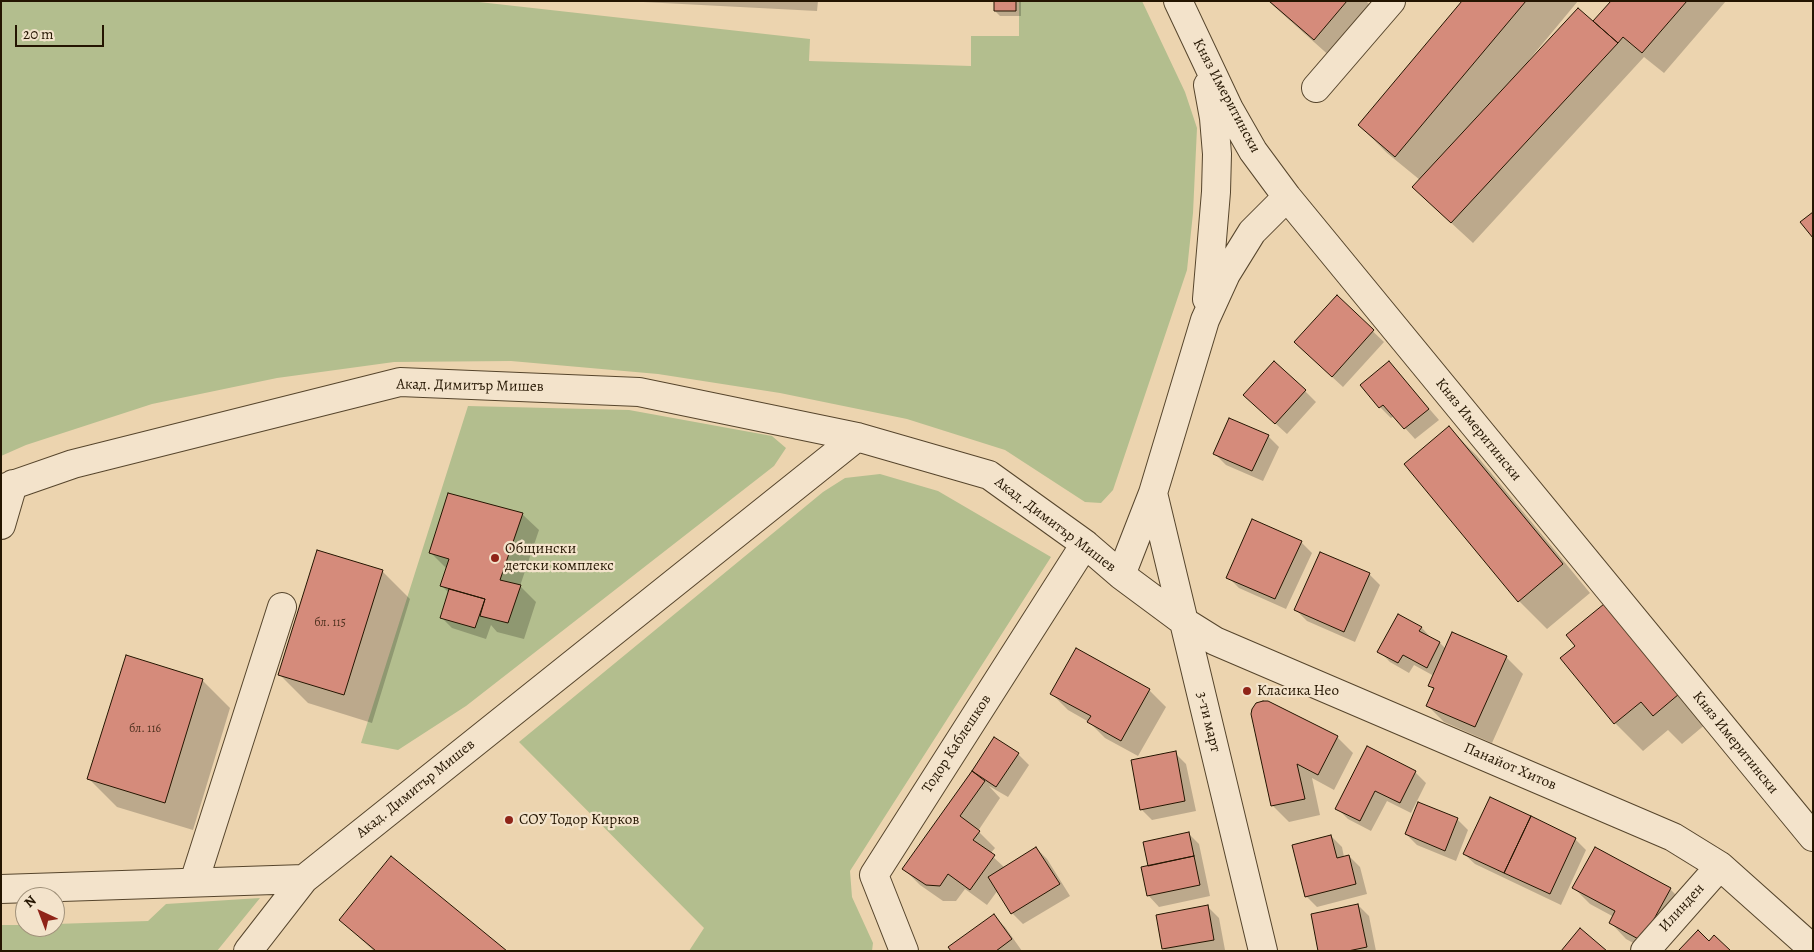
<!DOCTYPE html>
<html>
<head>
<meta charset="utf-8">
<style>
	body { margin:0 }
	#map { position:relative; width:1814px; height:952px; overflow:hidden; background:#ecd4af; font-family:Alegreya,serif }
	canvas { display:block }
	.frame { position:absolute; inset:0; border:2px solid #241501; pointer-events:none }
	.north { position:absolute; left:15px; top:887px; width:50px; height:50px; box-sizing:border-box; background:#f3e3cb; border:1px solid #a0917a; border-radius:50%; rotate:317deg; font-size:14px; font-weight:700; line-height:20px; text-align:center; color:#241501 }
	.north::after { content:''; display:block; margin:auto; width:18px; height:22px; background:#8f2418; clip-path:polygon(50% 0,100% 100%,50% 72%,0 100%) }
	.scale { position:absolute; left:15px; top:25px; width:89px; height:22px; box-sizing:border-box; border:2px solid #241501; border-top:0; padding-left:6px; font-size:15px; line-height:18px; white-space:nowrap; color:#241501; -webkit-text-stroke:4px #f3e3cb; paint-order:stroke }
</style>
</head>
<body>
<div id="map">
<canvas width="1814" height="952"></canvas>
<div class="frame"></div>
<div class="north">N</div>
<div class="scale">20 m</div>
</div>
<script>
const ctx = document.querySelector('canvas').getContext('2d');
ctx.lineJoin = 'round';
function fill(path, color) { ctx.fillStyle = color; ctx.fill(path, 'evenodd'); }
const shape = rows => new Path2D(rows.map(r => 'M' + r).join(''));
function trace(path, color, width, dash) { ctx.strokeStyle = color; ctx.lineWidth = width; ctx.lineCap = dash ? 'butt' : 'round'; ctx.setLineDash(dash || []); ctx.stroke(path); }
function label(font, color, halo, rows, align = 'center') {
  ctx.font = font + ' Alegreya,serif'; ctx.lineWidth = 4.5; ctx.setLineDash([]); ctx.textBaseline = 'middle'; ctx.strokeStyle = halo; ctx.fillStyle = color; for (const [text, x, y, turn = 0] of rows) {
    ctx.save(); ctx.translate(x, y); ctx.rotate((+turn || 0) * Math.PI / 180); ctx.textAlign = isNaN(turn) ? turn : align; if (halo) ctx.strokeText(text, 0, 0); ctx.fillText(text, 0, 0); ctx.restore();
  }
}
const green = shape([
	[1,1,470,1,810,39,809,61,971,66,971,36,1019,36,1019,1,1142,1,1185,92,1197,128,1193,213,1187,270,1113,490,1101,503,1085,502,1005,450,907,419,780,393,658,374,511,361,394,362,277,378,152,404,26,445,1,456],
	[468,406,629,410,772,436,786,448,774,466,466,706,398,750,361,743],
	[880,474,938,491,1051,557,850,871,852,897,873,943,872,951,689,951,704,928,519,742,823,492,845,478],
	[260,898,217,951,1,951,1,925,25,925,25,927,55,927,55,924,148,921,166,904]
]);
const shadow = shape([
	[624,1,818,1,817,11],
	[995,1,1021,1,1021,16,1000,16,995,11],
	[1268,1,1366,1,1384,19,1342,67],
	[1464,1,1578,1,1529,60,1530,61,1593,23,1613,1,1726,1,1664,73,1644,57,1473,243,1435,208,1420,180,1387,153,1359,125],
	[1337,297,1384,342,1343,387,1306,353],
	[1399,374,1439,420,1415,439,1394,416,1391,418,1380,407],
	[1305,391,1316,402,1287,434,1256,406],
	[1449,428,1477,456,1590,593,1547,629,1519,601],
	[1268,436,1279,447,1263,481,1226,465,1215,454],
	[522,514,539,530,520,586,536,602,524,639,497,632,491,625,486,639,452,628,441,617,449,593,442,586,447,569,431,553],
	[1301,542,1312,553,1286,609,1239,588,1228,577],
	[382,571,410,599,372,723,308,703,280,675],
	[1369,574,1380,585,1355,642,1307,621,1296,610],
	[1604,605,1707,723,1682,744,1668,730,1643,751,1615,723,1577,646],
	[1422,628,1432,639,1440,643,1446,649,1453,634,1506,657,1523,674,1492,743,1444,722,1428,706,1435,691,1429,685,1434,676,1414,665,1409,673,1390,662,1379,651],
	[1076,650,1149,690,1166,707,1138,756,1105,738,1089,722,1068,710,1052,694],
	[202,680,230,708,193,830,117,807,89,779],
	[1252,714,1337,737,1353,753,1334,790,1312,778,1320,815,1289,822,1272,805],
	[994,738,1018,754,1029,765,1008,797,989,786,1000,798,978,831,995,848,990,854,1005,868,1036,848,1047,859,1070,896,1023,924,1012,913,998,890,987,905,965,889,956,901,943,901,920,885,904,869],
	[1175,753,1186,764,1196,811,1152,820,1141,809],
	[1415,772,1426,783,1411,813,1387,801,1371,831,1348,819,1337,808],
	[1457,819,1468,830,1456,861,1417,845,1406,834],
	[1188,833,1199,844,1210,896,1159,907,1148,895],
	[1331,836,1342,847,1344,857,1349,856,1360,867,1367,894,1317,907,1306,896],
	[1575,839,1586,850,1561,905,1475,864,1464,854],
	[1595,848,1671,890,1687,906,1648,951,1626,939,1610,922,1614,917,1590,904,1574,888],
	[1358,905,1369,916,1376,951,1320,951],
	[1208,907,1219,918,1225,950,1166,951,1163,948],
	[994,916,1005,927,1022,951,953,951],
	[340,920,505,951,374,951]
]);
const building = shape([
	[994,1,1016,1,1016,11,994,11,994,1],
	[1269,1,1347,1,1314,40,1269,1],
	[1462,1,1526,1,1395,157,1358,125,1462,1],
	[1611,1,1687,1,1642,53,1623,37,1618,43,1593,21,1611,1],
	[1578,8,1618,43,1451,223,1412,187,1578,8],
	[1813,212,1813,238,1800,222,1813,212],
	[1337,295,1374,330,1332,377,1294,342,1337,295],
	[1274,361,1306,390,1275,424,1243,395,1274,361],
	[1389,361,1429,409,1404,429,1383,405,1379,408,1360,385,1389,361],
	[1229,418,1269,435,1252,471,1213,454,1229,418],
	[1449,426,1563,564,1518,602,1404,464,1449,426],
	[448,493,523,513,500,580,521,585,508,623,480,616,485,599,440,586,449,559,429,553,448,493],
	[1252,519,1302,541,1275,599,1226,578,1252,519],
	[317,550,383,570,344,695,278,675,317,550],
	[1320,552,1370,573,1344,632,1294,610,1320,552],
	[449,589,485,599,475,628,440,618,449,589],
	[1604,604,1679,694,1653,716,1641,702,1614,724,1560,658,1575,646,1566,635,1604,604],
	[1398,614,1422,627,1419,631,1440,642,1427,668,1403,655,1398,663,1377,652,1398,614],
	[1452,632,1507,656,1475,727,1426,706,1434,688,1428,686,1452,632],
	[1076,648,1150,689,1121,741,1087,722,1091,716,1050,694,1076,648],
	[126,655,203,679,165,803,87,779,126,655],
	[1263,701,1268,701,1338,736,1318,775,1297,764,1305,799,1271,806,1251,714,1252,709,1256,703,1263,701],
	[994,737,1019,753,996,787,972,771,994,737],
	[1367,746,1416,771,1400,803,1375,791,1360,821,1335,809,1367,746],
	[1176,751,1185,801,1140,810,1131,760,1176,751],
	[972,771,985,781,960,816,980,831,973,840,995,855,970,890,948,874,940,886,926,885,902,869,972,771],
	[1490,797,1531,816,1504,873,1463,854,1490,797],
	[1418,802,1458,818,1445,851,1405,834,1418,802],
	[1531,816,1576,838,1550,894,1504,873,1531,816],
	[1189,832,1194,856,1148,866,1143,842,1189,832],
	[1331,835,1337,858,1349,855,1356,884,1305,897,1292,845,1331,835],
	[1036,847,1060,884,1011,914,988,877,1036,847],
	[1595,847,1671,888,1642,941,1609,923,1615,911,1572,888,1595,847],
	[391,856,507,951,376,951,339,920,391,856],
	[1194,856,1200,885,1147,896,1141,867,1194,856],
	[1358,904,1367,947,1348,951,1318,951,1311,914,1358,904],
	[1208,905,1214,940,1162,949,1156,915,1208,905],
	[994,914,1012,939,996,951,951,951,948,947,994,914],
	[1580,928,1607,951,1561,951,1580,928],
	[1698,930,1709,941,1714,935,1731,951,1678,951,1698,930]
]);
const minor = shape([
	[1178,1,1229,109,1253,151,1287,197,1813,837],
	[1316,88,1391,1],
	[1207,299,1216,192,1217,154,1214,118,1208,85],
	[1,489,73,464,400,382,639,392,857,437,989,475,1085,544,1121,575,1183,621,1215,641,1673,837,1720,866,1813,949],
	[1,525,13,484],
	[1121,575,1153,493],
	[194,882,282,607],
	[1,889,304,879],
	[248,951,304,879,857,437],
	[904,951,874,875,1085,544],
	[1263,951,1153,493,1205,320,1226,274,1252,232,1287,197],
	[1645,951,1720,866]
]);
const markers = [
	[495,558,5,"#8f2418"],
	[1247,691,5,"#8f2418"],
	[509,820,5,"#8f2418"]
];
const numberNames = [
	["бл. 115",330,623],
	["бл. 116",145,729]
];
const streetNames = [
	["Княз Имеритински",1226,96,62],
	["Акад. Димитър Мишев",470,386,1],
	["Княз Имеритински",1478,430,51],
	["Акад. Димитър Мишев",1055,525,37],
	["3-ти март",1208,722,76],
	["Княз Имеритински",1735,743,51],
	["Тодор Каблешков",957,744,-57],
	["Панайот Хитов",1510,767,23],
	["Акад. Димитър Мишев",416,789,-39],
	["Илинден",1682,908,-48]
];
const poiNames = [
	["Общински",505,549],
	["детски комплекс",505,566],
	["Класика Нео",1257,691],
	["СОУ Тодор Кирков",519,820]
];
fill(green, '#b3be8e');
fill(shadow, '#0003');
fill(building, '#d58b7b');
trace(building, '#241501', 1);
trace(minor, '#56452c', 30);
trace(minor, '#f3e3cb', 28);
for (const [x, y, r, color] of markers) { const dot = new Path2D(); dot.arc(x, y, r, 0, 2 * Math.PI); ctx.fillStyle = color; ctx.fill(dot); trace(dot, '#f3e3cb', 2); }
label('12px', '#503220', null, numberNames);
label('15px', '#241501', '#f3e3cb', streetNames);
label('15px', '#241501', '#f3e3cb', poiNames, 'left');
</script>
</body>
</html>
